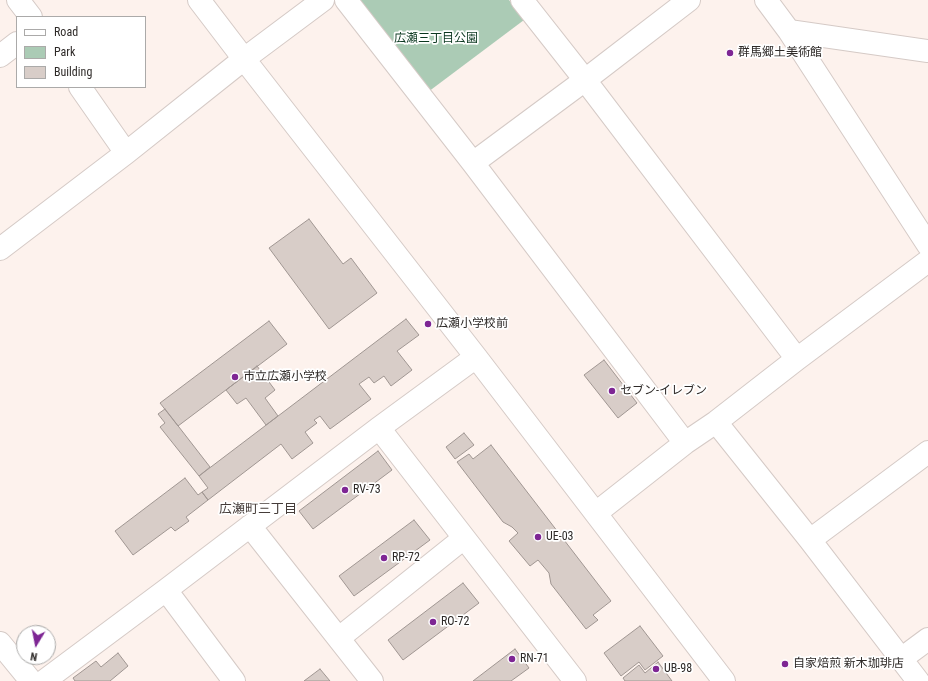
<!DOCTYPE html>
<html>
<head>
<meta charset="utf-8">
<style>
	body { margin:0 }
	#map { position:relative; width:928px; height:681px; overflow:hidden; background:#fdf2ed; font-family:"Roboto Condensed",sans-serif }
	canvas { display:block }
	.legend { position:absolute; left:16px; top:16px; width:130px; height:72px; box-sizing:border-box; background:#fff; border:1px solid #abaaa9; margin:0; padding:5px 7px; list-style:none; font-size:12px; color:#2e2a28 }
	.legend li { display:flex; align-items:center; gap:8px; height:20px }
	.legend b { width:20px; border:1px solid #abaaa9 }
	.north { position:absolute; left:16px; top:625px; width:40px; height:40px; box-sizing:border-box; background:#fff; border:1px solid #abaaa9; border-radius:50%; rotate:190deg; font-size:11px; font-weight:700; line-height:16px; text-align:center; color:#2e2a28 }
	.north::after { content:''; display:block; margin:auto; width:14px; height:18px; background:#7e2694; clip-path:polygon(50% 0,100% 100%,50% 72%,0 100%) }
</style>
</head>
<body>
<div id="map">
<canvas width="928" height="681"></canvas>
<ul class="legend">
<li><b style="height:5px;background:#fff"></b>Road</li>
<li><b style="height:11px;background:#abcbb5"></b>Park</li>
<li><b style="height:11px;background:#d8cdc8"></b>Building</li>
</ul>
<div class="north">N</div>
</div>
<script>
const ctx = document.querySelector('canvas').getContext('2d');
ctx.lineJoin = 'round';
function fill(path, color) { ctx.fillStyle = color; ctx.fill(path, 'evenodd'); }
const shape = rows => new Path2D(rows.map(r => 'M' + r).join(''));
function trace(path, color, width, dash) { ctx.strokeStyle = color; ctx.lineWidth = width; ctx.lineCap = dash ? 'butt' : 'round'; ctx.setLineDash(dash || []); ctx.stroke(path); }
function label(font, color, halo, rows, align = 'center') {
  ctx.font = font + ' "Roboto Condensed","Noto Sans JP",sans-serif'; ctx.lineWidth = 3.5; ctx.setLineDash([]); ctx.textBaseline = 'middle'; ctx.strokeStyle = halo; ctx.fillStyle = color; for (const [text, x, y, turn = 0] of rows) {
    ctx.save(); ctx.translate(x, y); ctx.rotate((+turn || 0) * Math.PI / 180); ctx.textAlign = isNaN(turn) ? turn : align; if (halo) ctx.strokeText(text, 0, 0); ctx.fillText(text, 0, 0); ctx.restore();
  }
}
const green = shape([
	[359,0,509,0,524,20,428,92]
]);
const building = shape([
	[309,219,343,264,351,258,377,293,329,329,269,248,309,219],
	[406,319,419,335,397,351,412,370,391,386,384,376,374,383,369,377,359,384,371,399,330,429,320,416,314,420,317,423,305,432,313,443,292,459,281,444,208,500,202,492,208,488,199,476,406,319],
	[269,321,287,344,178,426,160,403,269,321],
	[604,360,637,403,618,418,584,375,604,360],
	[257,366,275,390,265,398,278,416,266,425,246,398,237,404,226,390,257,366],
	[165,409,210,467,199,476,160,427,165,423,158,414,165,409],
	[464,433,474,445,455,459,446,447,464,433],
	[491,445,611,601,593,615,598,620,586,629,551,584,549,573,538,560,530,566,509,541,518,533,512,527,503,522,457,462,469,454,473,459,491,445],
	[378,451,392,470,313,529,299,511,378,451],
	[185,478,198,495,202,492,208,500,186,517,189,521,175,531,171,527,133,555,115,531,185,478],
	[414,520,430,540,354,596,339,576,414,520],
	[463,583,479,603,403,660,388,640,463,583],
	[640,626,663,656,645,670,639,662,621,676,604,653,640,626],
	[515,649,529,668,511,681,473,681,515,649],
	[118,653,128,666,110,681,75,681,73,678,96,661,101,667,118,653],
	[658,662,672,681,625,681,623,678,639,665,645,673,658,662],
	[320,669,330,681,304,681,320,669]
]);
const minor = shape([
	[18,0,31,17],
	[199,0,244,59,476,357,724,681],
	[346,0,473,163,685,443],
	[522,0,585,80,797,359],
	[766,0,789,31,928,245],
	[789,31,928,51],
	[0,56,17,43],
	[80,87,126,153],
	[473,163,585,80,689,0],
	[0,249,126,153,244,59,323,0],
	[716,422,810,540,918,681],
	[379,428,575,681],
	[596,513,685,443,716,422,797,359,928,261],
	[250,526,372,681],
	[810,540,928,452],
	[166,590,234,681],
	[339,638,464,538],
	[0,643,31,681],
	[901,659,928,639],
	[44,681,166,590,379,428,476,357]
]);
const markers = [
	[730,53,4,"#7e2694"],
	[428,324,4,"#7e2694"],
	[235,377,4,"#7e2694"],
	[612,391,4,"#7e2694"],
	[345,490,4,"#7e2694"],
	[538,537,4,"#7e2694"],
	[384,558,4,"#7e2694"],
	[433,622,4,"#7e2694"],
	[512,659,4,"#7e2694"],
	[785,664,4,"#7e2694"],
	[656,669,4,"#7e2694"]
];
const parkNames = [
	["広瀬三丁目公園",436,39]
];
const poiNames = [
	["群馬郷土美術館",738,53],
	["広瀬小学校前",436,324],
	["市立広瀬小学校",243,377],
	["セブン-イレブン",620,391],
	["RV-73",353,490],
	["UE-03",546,537],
	["RP-72",392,558],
	["RO-72",441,622],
	["RN-71",520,659],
	["自家焙煎 新木珈琲店",793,664],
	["UB-98",664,669]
];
const neighbourhoodNames = [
	["広瀬町三丁目",258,510]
];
fill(green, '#abcbb5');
fill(building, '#d8cdc8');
trace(building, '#a09692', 1);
trace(minor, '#d5cac6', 24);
trace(minor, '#fff', 22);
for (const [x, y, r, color] of markers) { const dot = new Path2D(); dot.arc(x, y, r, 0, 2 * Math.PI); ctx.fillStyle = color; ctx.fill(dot); trace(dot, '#fff', 1.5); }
label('12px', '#0a371f', '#fff', parkNames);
label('12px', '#2e2a28', '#fff', poiNames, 'left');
label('13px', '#453c39', '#fff', neighbourhoodNames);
</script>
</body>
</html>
